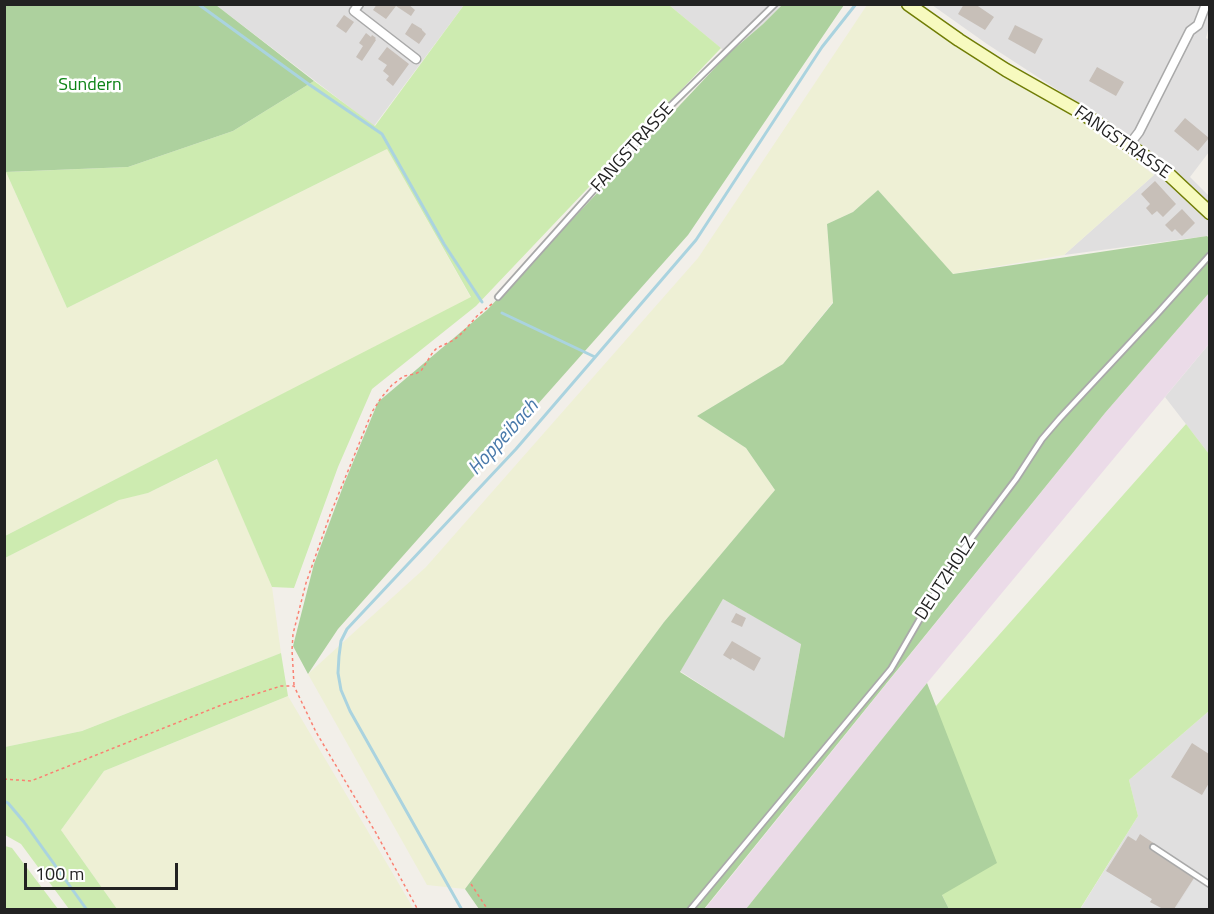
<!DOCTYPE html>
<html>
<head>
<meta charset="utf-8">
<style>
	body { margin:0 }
	#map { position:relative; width:1214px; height:914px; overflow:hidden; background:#f2efe9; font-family:"Titillium Web",sans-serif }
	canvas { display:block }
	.frame { position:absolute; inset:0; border:6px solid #222; pointer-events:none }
	.scale { position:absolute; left:24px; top:863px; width:154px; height:27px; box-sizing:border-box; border:3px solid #222; border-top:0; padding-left:8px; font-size:18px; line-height:21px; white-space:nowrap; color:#222; -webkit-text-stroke:4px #fff; paint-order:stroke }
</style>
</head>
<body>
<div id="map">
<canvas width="1214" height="914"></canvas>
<div class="frame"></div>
<div class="scale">100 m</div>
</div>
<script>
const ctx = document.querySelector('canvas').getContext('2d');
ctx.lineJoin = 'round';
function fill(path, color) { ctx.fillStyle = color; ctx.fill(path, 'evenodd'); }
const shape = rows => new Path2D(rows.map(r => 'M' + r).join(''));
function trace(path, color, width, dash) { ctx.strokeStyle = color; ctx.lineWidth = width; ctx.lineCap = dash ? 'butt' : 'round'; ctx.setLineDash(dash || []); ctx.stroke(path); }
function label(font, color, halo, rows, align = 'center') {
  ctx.font = font + ' "Titillium Web",sans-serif'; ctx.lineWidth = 5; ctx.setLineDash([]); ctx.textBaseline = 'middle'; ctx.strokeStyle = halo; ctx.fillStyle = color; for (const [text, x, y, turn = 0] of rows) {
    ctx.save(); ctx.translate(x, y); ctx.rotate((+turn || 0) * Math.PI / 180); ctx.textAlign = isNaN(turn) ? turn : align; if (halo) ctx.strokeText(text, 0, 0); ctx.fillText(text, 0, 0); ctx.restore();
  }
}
const residential = shape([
	[216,5,464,5,374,126],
	[669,5,782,5,763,24,728,54],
	[932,5,1209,5,1209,27,1206,38,1210,40,1209,152,1190,177,1209,196,1209,234,1207,236,1064,255,1154,175,1164,162,1127,135,987,44],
	[1209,344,1209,454,1165,397],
	[723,599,801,643,784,739,680,671],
	[1209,711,1209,909,1080,910,1138,816,1129,780]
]);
const industrial = shape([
	[1209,293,1209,344,927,683,746,909,704,910,1105,413]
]);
const farmland = shape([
	[867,5,899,5,912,15,998,74,1080,119,1154,175,1064,255,952,274,878,190,853,212,827,224,833,302,783,364,697,416,746,448,775,490,664,622,465,889,427,885,308,674,426,567,698,258],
	[387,149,471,298,5,536,4,172,6,172,67,308],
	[218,459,272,587,281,653,82,731,5,747,5,558,119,499,148,493],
	[288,696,412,906,413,909,117,909,61,830,104,771]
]);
const grass = shape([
	[464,5,669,5,721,48,476,306,372,389,338,467,294,588,272,587,217,459,148,493,119,500,5,558,5,536,471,297,387,149,67,308,6,172,128,167,233,131,314,81,375,126],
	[1186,424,1209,454,1209,711,1129,780,1138,816,1080,909,949,909,942,895,936,706],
	[281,653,288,696,104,771,61,830,117,909,69,909,21,844,5,835,5,747,82,731],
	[5,846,12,848,58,909,5,909]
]);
const forest = shape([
	[4,5,216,5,314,81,233,131,128,167,5,172],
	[782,5,844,5,688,235,338,629,308,674,293,646,314,564,344,484,378,402,487,310,728,54,763,24],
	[878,190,953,274,1207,236,1209,238,1209,293,1105,413,704,909,479,909,465,889,664,622,775,490,746,448,697,416,783,364,833,303,827,224,853,212],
	[723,599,801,644,784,738,680,672],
	[927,683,997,863,942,895,949,909,746,909]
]);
const parking = shape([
	[1105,870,1152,899,1151,902,1163,909,1080,910],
	[1199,871,1209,877,1209,909,1175,910]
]);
const stream = shape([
	[198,4,307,83,382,134,444,244,482,302],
	[502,313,595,357],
	[4,801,8,803,24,822,87,910],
	[462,910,350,711,341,690,338,673,339,656,341,641,347,629,516,449,696,240,822,47,856,4]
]);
const building = shape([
	[377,4,408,4,415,10,411,16,396,6,386,19,373,10],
	[964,4,975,4,994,17,985,30,958,14],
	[344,15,354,22,346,33,336,26],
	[412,23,422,29,422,30,426,34,419,44,405,34],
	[1015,25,1043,39,1035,54,1008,39],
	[366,33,371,37,372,35,376,38,375,39,376,40,362,61,356,57,363,46,359,43],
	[387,47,409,64,393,86,386,80,389,76,383,71,387,65,378,59],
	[1097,67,1124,82,1116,96,1089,81],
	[1185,118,1209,138,1198,151,1174,131],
	[1155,181,1176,204,1163,217,1157,211,1152,215,1146,208,1150,204,1141,194],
	[1182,209,1195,223,1182,236,1175,229,1172,232,1165,225],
	[736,613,746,618,742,627,731,622],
	[732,641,761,658,754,671,732,658,731,660,723,655],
	[1192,743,1209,754,1209,783,1202,795,1171,777],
	[1140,834,1155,844,1151,850,1194,878,1174,909,1163,909,1150,902,1152,899,1106,871,1128,836,1136,841]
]);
const path = shape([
	[294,685,292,650,293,634,306,583,330,515,372,412,381,398,392,385,404,376,415,374,421,371,433,352,437,348,454,340,462,333,477,316,493,303],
	[4,779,31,781,224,704,281,686,294,686,316,732,376,833,418,910],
	[471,884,488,910],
	[1144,910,1144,909]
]);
const lane = shape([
	[498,297,660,116,775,4],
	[1153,847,1209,884],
	[690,910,891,669,940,584,955,560,1016,479,1042,439,1060,418,1157,314,1210,255]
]);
const street = shape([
	[359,4,354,11,416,59],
	[1129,145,1139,132,1190,31,1198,25,1206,4]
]);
const secondary = shape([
	[908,4,959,40,1006,70,1082,113,1129,145,1164,170,1210,213]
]);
const parkNames = [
	["Sundern",90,86]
];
const streetNames = [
	["FANGSTRASSE",1122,143,35],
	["FANGSTRASSE",633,148,-48],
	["DEUTZHOLZ",946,579,-57]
];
const waterNames = [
	["Hoppeibach",504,438,-48]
];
fill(residential, '#e0dfdf');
fill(industrial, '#ebdbe8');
fill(farmland, '#eef0d5');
fill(grass, '#cdebb0');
fill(forest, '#add19e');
fill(parking, '#e2e2e2');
trace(stream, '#aad3df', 3);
fill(building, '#c7bfb8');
trace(lane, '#a9a9a9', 8);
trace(street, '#a9a9a9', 11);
trace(secondary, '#707d05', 15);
trace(path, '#fa8072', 1.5, [3, 3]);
trace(lane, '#fff', 4.5);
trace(street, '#fff', 8);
trace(secondary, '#f7fabf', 12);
label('18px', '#0c8416', '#fff', parkNames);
label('18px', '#222', '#fff', streetNames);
label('italic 20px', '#4a7aab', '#fff', waterNames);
</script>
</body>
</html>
